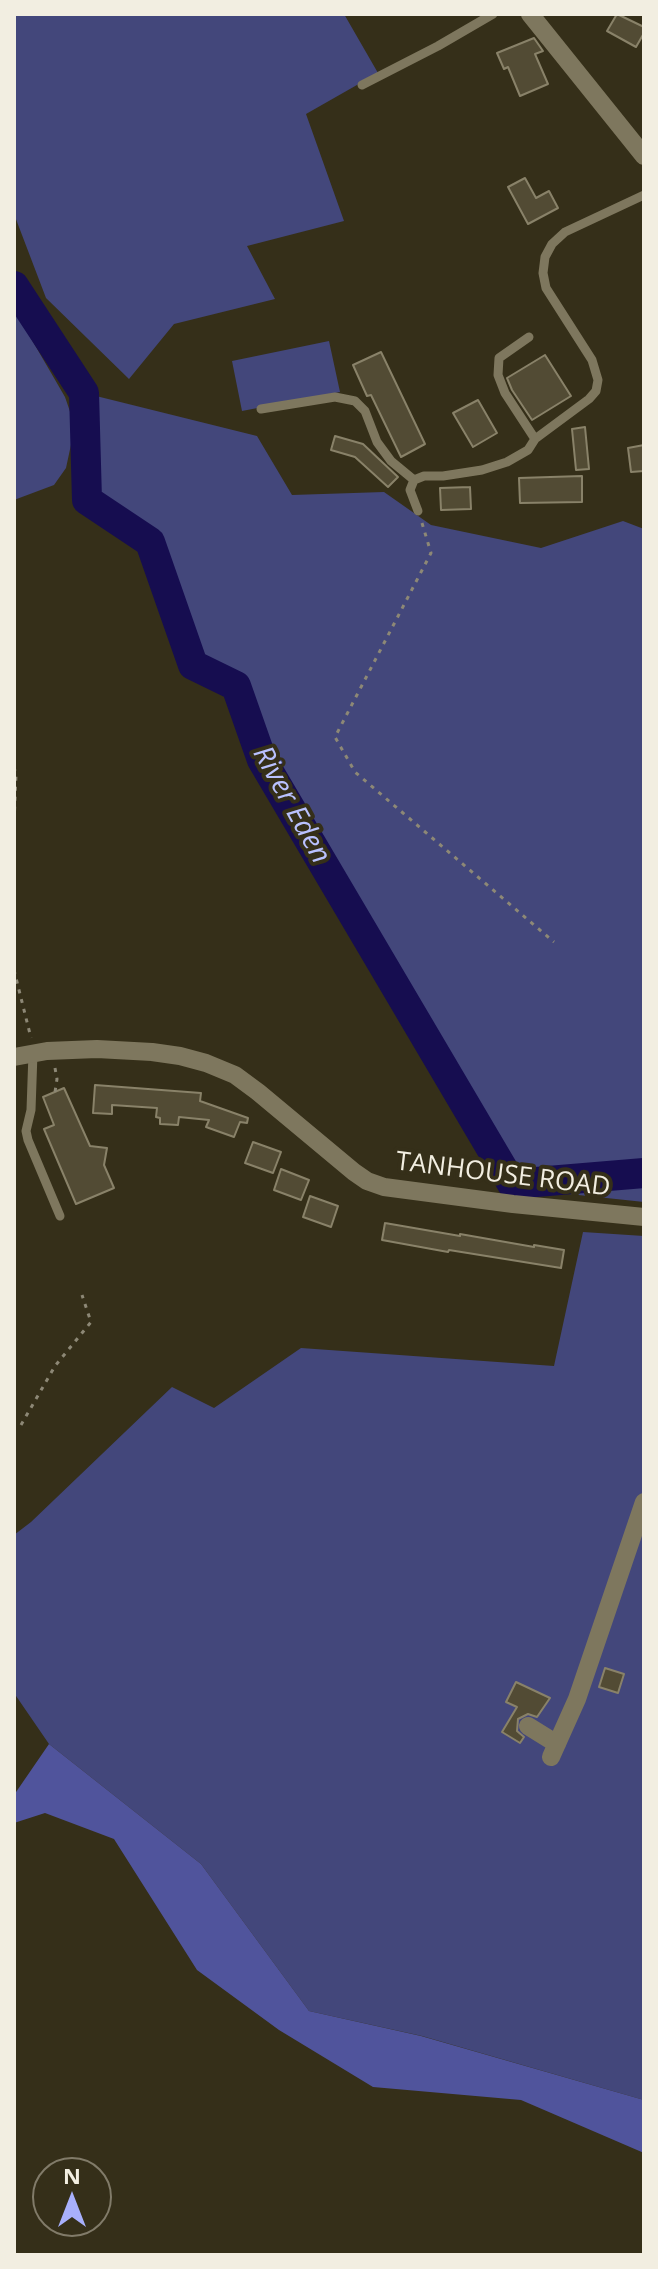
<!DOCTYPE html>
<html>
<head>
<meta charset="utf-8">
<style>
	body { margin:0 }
	#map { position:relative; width:658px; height:2269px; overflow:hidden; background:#352f19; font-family:"Open Sans",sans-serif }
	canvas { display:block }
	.frame { position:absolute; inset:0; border:16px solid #f2eee1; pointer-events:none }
	.north { position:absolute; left:32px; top:2157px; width:80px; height:80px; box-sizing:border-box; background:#352f19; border:2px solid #817b69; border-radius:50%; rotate:0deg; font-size:22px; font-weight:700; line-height:32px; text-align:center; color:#f2eee1 }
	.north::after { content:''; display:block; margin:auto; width:28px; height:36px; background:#a8b0fc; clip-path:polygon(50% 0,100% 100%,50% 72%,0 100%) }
</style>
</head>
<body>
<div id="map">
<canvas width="658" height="2269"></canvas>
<div class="frame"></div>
<div class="north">N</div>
</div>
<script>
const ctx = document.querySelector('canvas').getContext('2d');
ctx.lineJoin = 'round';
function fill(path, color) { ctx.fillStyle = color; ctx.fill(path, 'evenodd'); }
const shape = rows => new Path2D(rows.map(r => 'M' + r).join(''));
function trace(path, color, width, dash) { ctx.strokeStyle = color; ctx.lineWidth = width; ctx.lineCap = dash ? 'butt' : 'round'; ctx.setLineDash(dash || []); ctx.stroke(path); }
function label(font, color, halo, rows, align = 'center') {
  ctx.font = font + ' "Open Sans",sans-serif'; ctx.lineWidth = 8; ctx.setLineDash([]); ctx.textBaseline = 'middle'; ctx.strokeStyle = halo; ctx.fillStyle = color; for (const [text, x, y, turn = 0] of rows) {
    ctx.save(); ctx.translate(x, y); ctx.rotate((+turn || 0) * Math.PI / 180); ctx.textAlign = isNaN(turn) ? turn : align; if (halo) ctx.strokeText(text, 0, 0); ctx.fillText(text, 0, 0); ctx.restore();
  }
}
const green = shape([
	[14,14,344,14,378,73,306,114,344,221,247,246,275,299,174,324,129,379,46,298,14,214],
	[14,309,65,397,75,426,66,468,54,485,14,500],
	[329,341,340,392,242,411,232,361],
	[84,393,257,436,292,495,384,492,431,525,541,548,623,521,644,529,644,1202,569,1194,512,1184,262,760,236,686,193,665,150,542,87,500],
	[583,1232,644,1236,644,2100,422,2036,309,2011,201,1864,49,1744,14,1693,14,1535,31,1522,172,1387,214,1408,301,1348,554,1366]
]);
const forest = shape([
	[49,1744,201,1864,309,2011,421,2036,644,2100,644,2153,521,2100,373,2087,279,2030,197,1970,114,1839,45,1813,14,1823,14,1795]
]);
const river = shape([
	[14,286,84,393,87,500,150,542,193,665,236,686,262,760,512,1184,644,1173]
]);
const building = shape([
	[617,14,644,27,644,33,636,47,607,31,617,14],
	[534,38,543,51,535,54,548,84,520,96,508,67,504,69,497,53,534,38],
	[525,178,536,198,549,191,558,208,528,224,508,187,525,178],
	[381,352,425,444,401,457,371,395,367,396,353,365,381,352],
	[545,355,571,396,532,420,512,390,507,378,545,355],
	[478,400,497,433,473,447,453,413,478,400],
	[585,427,589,469,576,470,572,429,585,427],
	[335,436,363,444,398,477,388,487,355,457,331,450,335,436],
	[644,445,644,471,631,472,628,448,644,445],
	[582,476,582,502,520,503,519,478,582,476],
	[470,487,471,509,441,510,440,488,470,487],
	[95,1085,201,1093,200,1101,248,1118,247,1123,240,1122,234,1137,206,1127,209,1120,179,1117,178,1125,160,1124,160,1118,156,1117,157,1108,112,1105,112,1114,93,1113,95,1085],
	[64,1088,90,1146,107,1148,104,1165,114,1188,76,1204,44,1129,54,1125,43,1097,64,1088],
	[253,1142,281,1152,273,1173,245,1163,253,1142],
	[281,1169,309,1180,301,1200,274,1190,281,1169],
	[310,1196,338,1206,331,1227,303,1217,310,1196],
	[385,1223,460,1236,460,1234,534,1247,534,1245,564,1250,561,1268,449,1250,448,1252,382,1240,385,1223],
	[605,1668,624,1674,618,1693,599,1687,605,1668],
	[516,1682,550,1698,537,1717,528,1714,518,1719,517,1731,524,1737,520,1743,502,1732,517,1707,506,1702,516,1682]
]);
const path = shape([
	[422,523,431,553,335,737,355,772,554,942],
	[14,767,16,775,14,825],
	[14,970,31,1038],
	[55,1068,57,1079,55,1092],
	[21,1425,55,1366,91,1322,82,1295]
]);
const service = shape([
	[362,85,438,46,493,14],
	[529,337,499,358,498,375,505,393,535,439],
	[261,409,335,397,355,401,365,411,377,442,391,461,414,480],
	[418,511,410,490,414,480,424,476,443,476,482,470,507,462,528,450,535,439,589,399,596,391,598,380,592,360,546,288,543,273,545,257,552,244,565,232,644,195],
	[33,1053,31,1110,26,1131,28,1140,60,1216]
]);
const minor = shape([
	[530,14,644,156],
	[14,1057,47,1051,97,1049,152,1052,180,1056,206,1063,235,1075,258,1092,354,1172,367,1181,384,1187,513,1204,644,1217],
	[528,1726,557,1744],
	[551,1757,577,1699,644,1502]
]);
const streetNames = [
	["TANHOUSE ROAD",503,1175,7]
];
const waterNames = [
	["River Eden",291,805,61]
];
fill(green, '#43477b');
fill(forest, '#50549c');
trace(river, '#160d50', 30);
fill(building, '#524b34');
trace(building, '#898269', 2);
trace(path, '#8d8876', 3, [4, 6]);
trace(service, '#7e775e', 9);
trace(minor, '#7e775e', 18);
label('26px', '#f2eee1', '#352f19', streetNames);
label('italic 28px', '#b9c1fe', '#352f19', waterNames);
</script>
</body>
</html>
